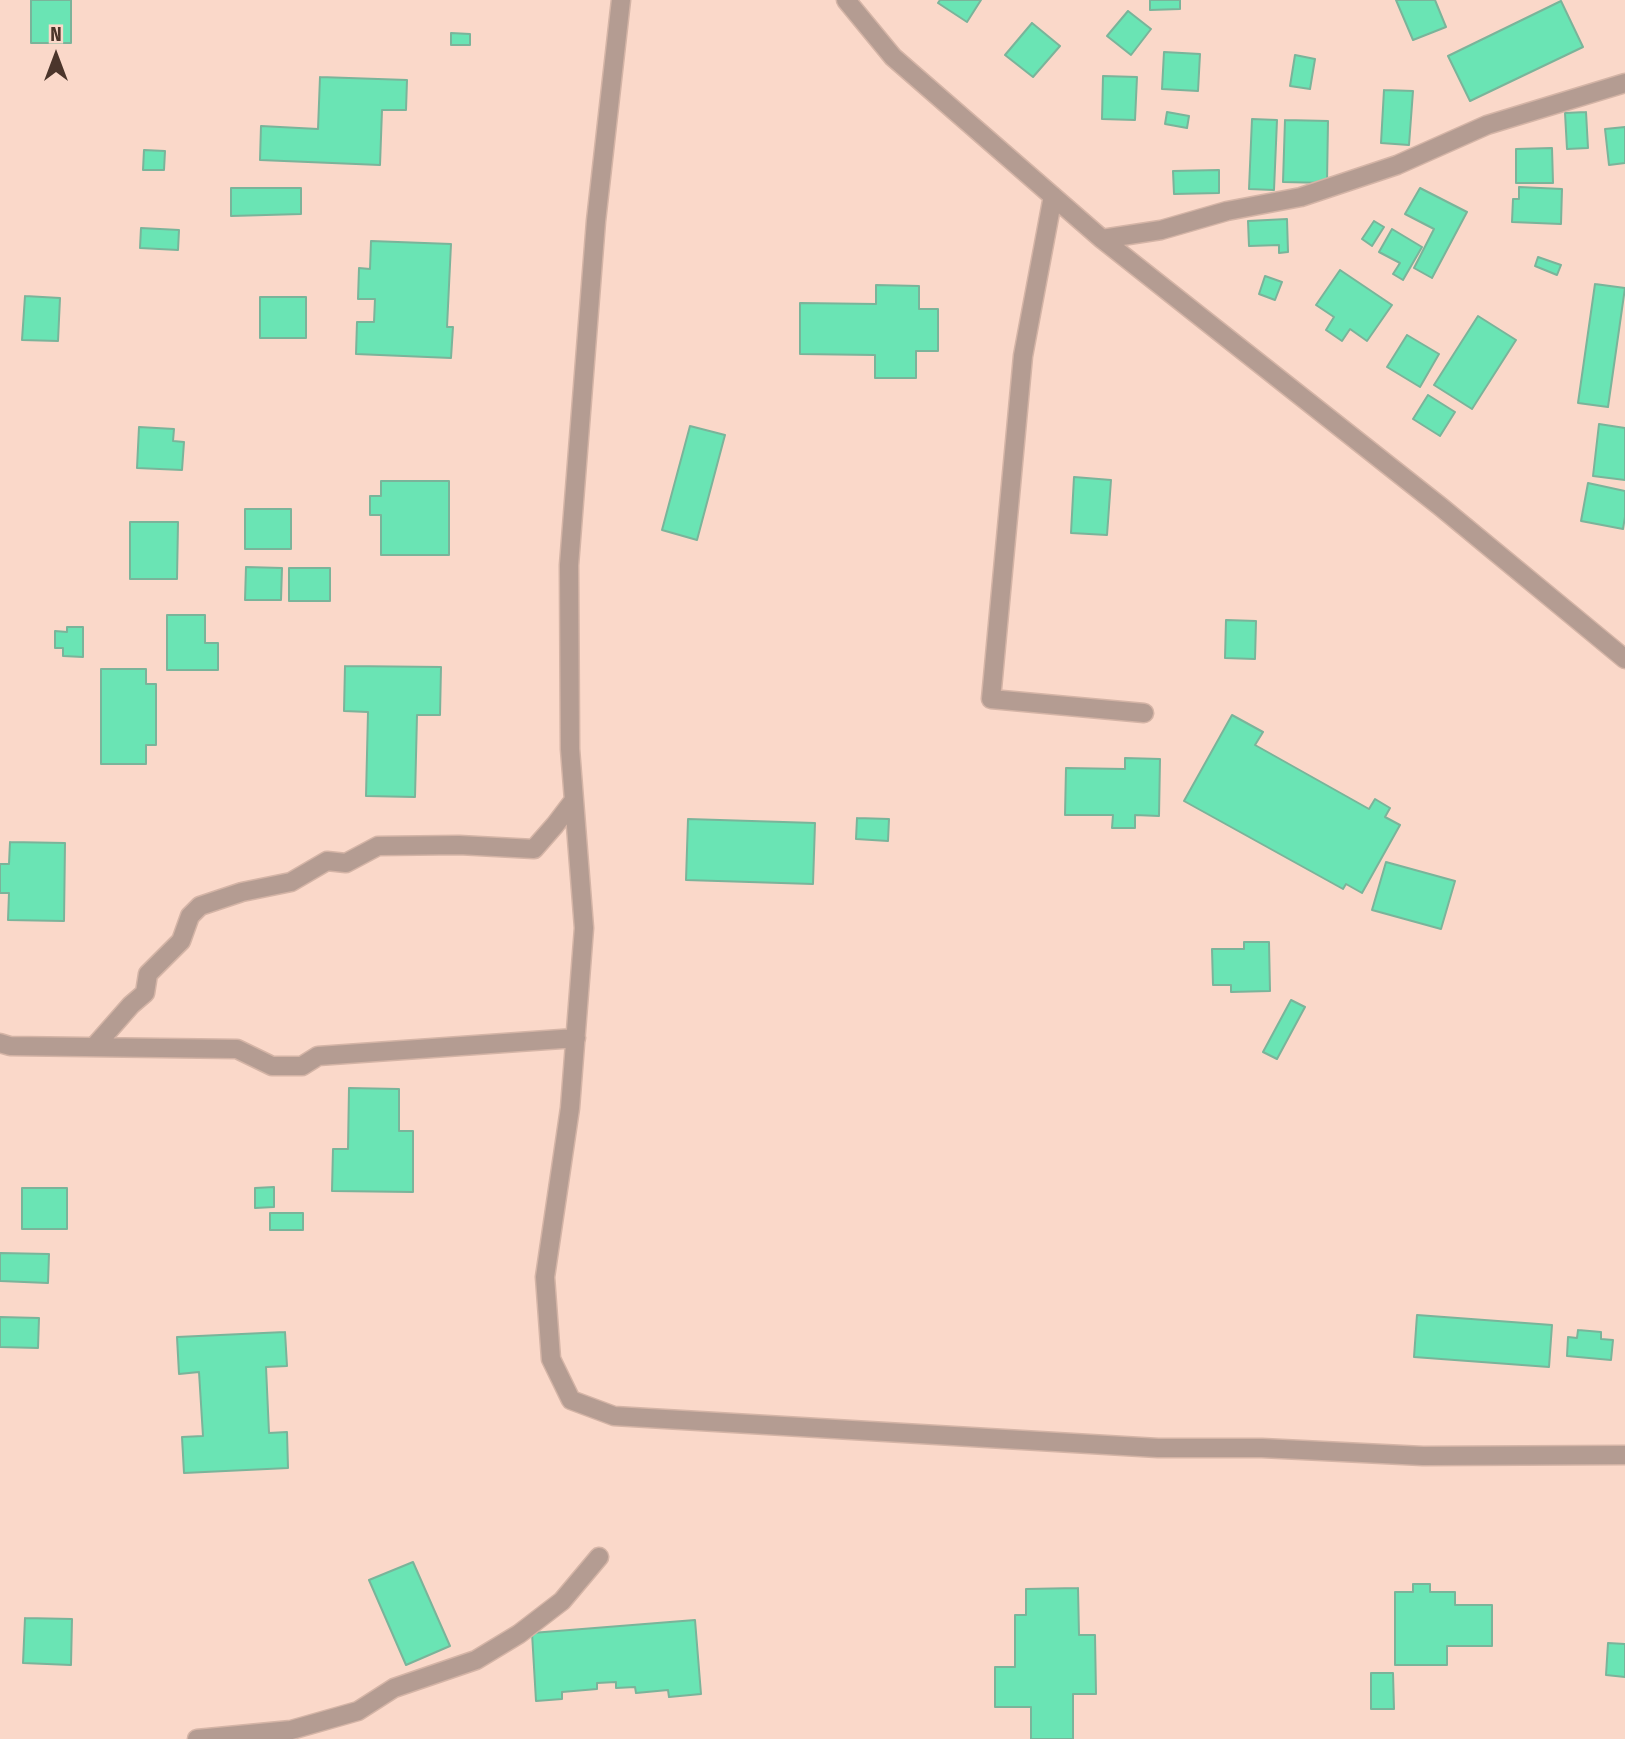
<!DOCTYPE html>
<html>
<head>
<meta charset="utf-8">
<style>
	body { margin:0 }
	#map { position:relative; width:1625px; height:1739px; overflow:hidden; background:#fad8c9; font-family:"Fira Sans Condensed",sans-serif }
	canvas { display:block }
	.north { position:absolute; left:21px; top:21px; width:70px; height:70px; -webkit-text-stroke:5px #fad8c9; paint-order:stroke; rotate:0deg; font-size:19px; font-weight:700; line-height:28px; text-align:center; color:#4b352b }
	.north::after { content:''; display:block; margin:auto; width:24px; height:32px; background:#4b352b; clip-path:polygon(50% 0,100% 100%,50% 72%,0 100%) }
</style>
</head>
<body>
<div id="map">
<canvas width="1625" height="1739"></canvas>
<div class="north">N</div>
</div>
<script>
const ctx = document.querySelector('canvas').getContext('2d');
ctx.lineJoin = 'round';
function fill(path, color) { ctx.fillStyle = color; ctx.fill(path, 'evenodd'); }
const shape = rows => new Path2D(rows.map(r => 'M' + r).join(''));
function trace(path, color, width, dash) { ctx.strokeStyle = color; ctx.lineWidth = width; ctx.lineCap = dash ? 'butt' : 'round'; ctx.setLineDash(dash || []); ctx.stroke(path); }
const building = shape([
	[31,0,71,0,71,43,31,43,31,0],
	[940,0,981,0,967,22,938,3,940,0],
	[1150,0,1180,0,1180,9,1150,10,1150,0],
	[1396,0,1435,0,1446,27,1413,40,1396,0],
	[1561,1,1583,47,1470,101,1448,56,1561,1],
	[1128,11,1151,29,1131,55,1107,36,1128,11],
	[1032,23,1060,46,1033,77,1005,55,1032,23],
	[451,33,470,34,470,45,451,45,451,33],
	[1164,52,1200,54,1198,91,1162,89,1164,52],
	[1295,55,1315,59,1310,89,1290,86,1295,55],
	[1103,76,1137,77,1135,120,1102,119,1103,76],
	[320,77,407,80,406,110,382,110,380,165,260,160,261,126,318,129,320,77],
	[1384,90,1413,91,1409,145,1381,143,1384,90],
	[1167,112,1189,116,1187,128,1165,124,1167,112],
	[1586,112,1588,148,1567,149,1565,113,1586,112],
	[1252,119,1277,120,1274,190,1249,189,1252,119],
	[1285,120,1328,121,1327,183,1283,182,1285,120],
	[1625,127,1625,163,1609,165,1605,129,1625,127],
	[1552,148,1553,183,1516,183,1516,149,1552,148],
	[144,150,165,151,164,170,143,170,144,150],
	[1219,170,1219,193,1174,194,1173,171,1219,170],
	[1519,187,1562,189,1561,224,1512,222,1513,199,1519,199,1519,187],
	[231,188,301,188,301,214,231,216,231,188],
	[1420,188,1467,212,1432,278,1414,268,1434,229,1405,214,1420,188],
	[1287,219,1288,252,1279,253,1279,245,1249,246,1248,221,1287,219],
	[1374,221,1384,227,1372,246,1362,239,1374,221],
	[141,228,179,230,178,250,140,248,141,228],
	[1392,229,1422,247,1403,280,1393,274,1400,263,1379,252,1392,229],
	[371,241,451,244,447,327,453,327,451,358,356,354,357,322,374,322,375,299,358,299,359,268,370,269,371,241],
	[1538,257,1561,265,1557,275,1535,266,1538,257],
	[1340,270,1392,305,1367,341,1350,329,1342,341,1326,330,1334,317,1316,305,1340,270],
	[1265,276,1282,282,1275,300,1259,294,1265,276],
	[1595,284,1625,288,1608,407,1578,403,1595,284],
	[876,285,919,286,919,309,938,309,938,351,916,351,916,378,875,378,875,355,800,354,800,303,876,304,876,285],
	[25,296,60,298,58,341,22,340,25,296],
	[260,297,306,297,306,338,260,338,260,297],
	[1478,316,1516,340,1472,409,1434,385,1478,316],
	[1407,335,1439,354,1420,387,1387,367,1407,335],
	[1428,395,1455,412,1440,436,1413,419,1428,395],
	[1599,424,1625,428,1625,480,1593,476,1599,424],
	[690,426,725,435,697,540,662,530,690,426],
	[139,427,174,429,173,441,184,442,182,470,137,468,139,427],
	[1074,477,1111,480,1107,535,1071,533,1074,477],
	[381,481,449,481,449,555,381,555,381,515,370,515,370,496,381,496,381,481],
	[1588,483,1625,491,1625,517,1623,529,1581,521,1588,483],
	[245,509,291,509,291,549,245,549,245,509],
	[130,522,178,522,177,579,130,579,130,522],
	[246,567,282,568,281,600,245,600,246,567],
	[289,568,330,568,330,601,289,601,289,568],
	[167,615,205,615,205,643,218,643,218,670,167,670,167,615],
	[1226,620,1256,621,1255,659,1225,658,1226,620],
	[67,627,83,627,83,657,63,656,63,648,55,648,55,631,67,632,67,627],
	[345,666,441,667,440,715,417,715,415,797,366,796,368,712,344,711,345,666],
	[101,669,146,669,146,684,156,684,156,745,146,745,146,764,101,764,101,669],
	[1232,715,1263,732,1255,745,1369,809,1375,799,1390,808,1385,817,1400,825,1362,893,1346,884,1343,889,1184,801,1232,715],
	[1125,758,1160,759,1159,816,1135,815,1135,828,1112,828,1113,815,1065,815,1066,768,1125,769,1125,758],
	[857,818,889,819,888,841,856,839,857,818],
	[688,819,815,823,813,884,686,880,688,819],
	[10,842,65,843,64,921,8,920,9,893,0,893,0,864,9,864,10,842],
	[1386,862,1455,881,1441,929,1372,910,1386,862],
	[1244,942,1269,942,1270,991,1231,992,1231,985,1213,985,1212,949,1244,949,1244,942],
	[1291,1000,1305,1007,1277,1059,1263,1052,1291,1000],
	[349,1088,399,1089,399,1131,413,1131,413,1192,332,1191,333,1149,348,1149,349,1088],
	[274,1187,274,1207,255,1208,255,1188,274,1187],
	[22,1188,67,1188,67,1229,22,1229,22,1188],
	[270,1213,303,1213,303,1230,270,1230,270,1213],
	[0,1253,49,1254,48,1283,0,1281,0,1253],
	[1417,1315,1552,1325,1549,1367,1414,1357,1417,1315],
	[0,1317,39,1318,38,1348,0,1347,0,1317],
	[1578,1330,1601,1332,1601,1339,1613,1340,1611,1360,1567,1356,1568,1337,1577,1338,1578,1330],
	[285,1332,287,1366,266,1367,269,1433,287,1432,288,1468,184,1473,182,1437,203,1436,199,1372,179,1374,177,1337,285,1332],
	[413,1562,450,1646,406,1665,369,1580,413,1562],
	[1413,1584,1430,1584,1430,1592,1455,1592,1455,1605,1492,1605,1492,1646,1447,1646,1447,1665,1395,1665,1395,1592,1413,1592,1413,1584],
	[1078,1588,1079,1635,1095,1635,1096,1694,1073,1694,1073,1739,1031,1739,1031,1707,995,1707,995,1667,1015,1667,1015,1615,1026,1615,1026,1589,1078,1588],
	[25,1618,72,1619,71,1665,23,1663,25,1618],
	[695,1620,701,1694,669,1697,668,1690,636,1693,635,1687,616,1688,616,1682,597,1683,597,1689,562,1692,562,1699,536,1701,532,1633,695,1620],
	[1608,1643,1625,1644,1625,1677,1606,1675,1608,1643],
	[1371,1673,1393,1673,1394,1709,1371,1709,1371,1673]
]);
const minor = shape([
	[621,0,596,221,569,565,570,749,584,928,570,1108,545,1277,551,1359,571,1400,614,1416,1158,1448,1262,1448,1423,1456,1625,1455],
	[846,0,893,57,1102,239,1441,507,1625,659],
	[1053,196,1023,356,991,699,1144,713],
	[1102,239,1161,230,1227,211,1301,197,1397,165,1487,125,1625,83],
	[0,1043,10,1046,237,1049,272,1066,302,1066,318,1056,576,1038],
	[94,1047,131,1005,145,993,148,974,181,941,190,916,200,906,242,892,291,882,327,861,346,863,378,846,459,845,534,849,555,825,574,800],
	[197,1739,291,1730,358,1711,394,1688,476,1660,519,1634,562,1601,599,1557]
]);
fill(building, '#6ae4b4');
trace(building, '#7ab49a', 2);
trace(minor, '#d4b4a6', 21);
trace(minor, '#b49c92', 18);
</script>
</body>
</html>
